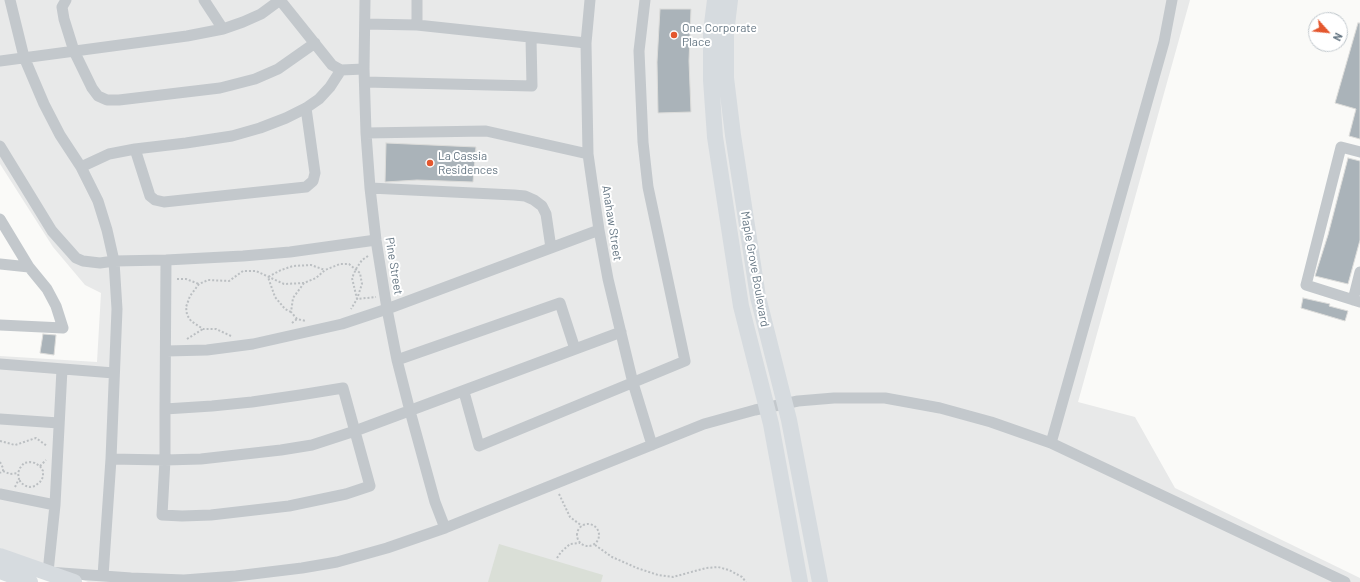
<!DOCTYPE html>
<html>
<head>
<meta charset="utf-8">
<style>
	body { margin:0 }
	#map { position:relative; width:1360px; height:582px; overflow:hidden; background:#fafaf8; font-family:Barlow,sans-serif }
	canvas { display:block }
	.north { position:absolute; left:1308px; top:12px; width:40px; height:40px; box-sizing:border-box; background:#fff; border:1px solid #c1c8cd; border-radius:50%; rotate:117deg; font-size:11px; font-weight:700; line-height:16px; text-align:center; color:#657683 }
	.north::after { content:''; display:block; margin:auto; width:14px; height:18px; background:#e4572e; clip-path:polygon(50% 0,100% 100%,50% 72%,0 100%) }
</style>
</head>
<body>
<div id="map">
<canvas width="1360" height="582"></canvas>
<div class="north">N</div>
</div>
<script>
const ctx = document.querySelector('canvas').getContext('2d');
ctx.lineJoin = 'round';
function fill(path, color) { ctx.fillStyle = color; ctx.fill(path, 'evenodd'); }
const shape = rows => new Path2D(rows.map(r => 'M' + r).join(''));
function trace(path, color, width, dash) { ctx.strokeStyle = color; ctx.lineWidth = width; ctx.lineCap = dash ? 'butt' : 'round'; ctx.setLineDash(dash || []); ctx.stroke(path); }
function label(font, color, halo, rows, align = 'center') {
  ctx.font = font + ' Barlow,sans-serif'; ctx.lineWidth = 4; ctx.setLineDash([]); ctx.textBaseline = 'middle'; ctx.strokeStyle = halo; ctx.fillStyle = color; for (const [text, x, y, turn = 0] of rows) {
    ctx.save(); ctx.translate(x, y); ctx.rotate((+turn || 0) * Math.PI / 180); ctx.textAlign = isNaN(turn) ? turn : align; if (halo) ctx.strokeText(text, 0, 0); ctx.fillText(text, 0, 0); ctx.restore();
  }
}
const built = shape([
	[0,0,1190,0,1078,402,1135,417,1175,488,1360,578,1360,582,88,582,0,548,0,356,97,362,101,293,85,285,53,247,0,164]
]);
const green = shape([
	[499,544,603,575,601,582,488,582]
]);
const building = shape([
	[660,9,691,9,689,61,691,112,658,113,657,62,660,9],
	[1358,23,1360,23,1360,139,1349,136,1356,109,1335,103,1358,23],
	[386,143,476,147,473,182,417,180,385,182,386,143],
	[1348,158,1360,161,1360,240,1348,284,1315,276,1328,235,1348,158],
	[1303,298,1330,304,1329,306,1348,311,1345,321,1301,308,1303,298],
	[43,334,56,335,54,355,40,353,43,334]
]);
const path = shape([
	[368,256,362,260,356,269,352,278,357,299,376,297],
	[177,279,186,279,199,284],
	[304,283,293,298,291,312,297,319,306,321],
	[291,312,285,309,275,297,268,277,281,270,293,266,311,265,325,270],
	[292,323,297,319],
	[231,336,216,329,203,329,191,321,187,315,186,307,190,296,199,284,208,280,229,281,243,271,256,271,284,284,304,283,316,278,325,270,340,264,349,264,360,273,362,284,357,299,351,309],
	[187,339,203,329],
	[0,441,15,445,36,438,47,446],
	[0,462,3,468,3,471,0,473],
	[40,466,46,460],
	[3,471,10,474,18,473],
	[15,487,19,479,18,473,20,468,24,463,30,462,35,463,40,466,43,471,43,477,40,482,35,486,30,487,26,486,21,483,19,479],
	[559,494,570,517,582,526],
	'577 535a11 11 0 1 1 22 0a11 11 0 1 1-22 0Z',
	[595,545,612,557,637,568,658,575,673,577,706,568,718,567,729,570,742,577,746,582],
	[557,558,561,552,570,544,580,543]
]);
const street = shape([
	[10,0,24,57,44,104,60,135,81,167,98,201,107,230,114,261,117,309,111,459,103,576],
	[66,0,62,7,64,19,74,51,92,88,98,96,107,100,119,100,220,88,255,79,278,69,315,43],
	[204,0,223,29],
	[365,0,364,69,366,133,370,188,376,240,387,309,397,360,410,411,435,502,445,528],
	[590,0,586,43,588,154,593,189,599,230,608,279,633,383,652,445],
	[365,24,417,25,586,43],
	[417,25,417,0],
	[0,61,187,36,223,29,243,22,261,14,280,0,332,65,341,70,364,69],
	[365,82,532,86,531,38],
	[366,133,486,131,588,154],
	[0,146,52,231,76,258,83,261,100,263,114,261,166,260,243,256,290,252,376,240],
	[135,149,150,196,155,200,164,202,306,187,313,181,315,173,306,108],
	[1360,152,1341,147,1306,285,1360,302],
	[81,167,109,154,135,149,186,143,232,136,260,128,286,118,306,108,319,99,330,87,341,70],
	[370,188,514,195,525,196,534,200,542,206,546,214,551,248],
	[0,219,29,267,47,289,56,306,63,328,0,325],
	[0,264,29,267],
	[1353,300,1360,272],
	[166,351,207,350,253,344,342,324,387,309,599,230],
	[397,360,560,303,575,349],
	[0,364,114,373],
	[62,369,55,505,48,572,131,578,184,580,236,576,302,568,337,562,387,548,445,528,704,424,755,410,798,401,834,398,885,398,940,408,991,422,1051,443,1345,582],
	[464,392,479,446,685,361,648,187,643,142,639,51,645,0],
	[165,409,212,406,252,402,300,395,343,388,370,486,346,494,289,506,211,515,182,516,162,515,165,460,165,409,166,260],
	[0,419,59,423],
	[1051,443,1164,42,1172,0],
	[111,459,165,460,201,459,281,450,312,445,355,431,621,332],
	[0,494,55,505]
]);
const secondary = shape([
	[715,0,711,32,711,80,715,137,741,306,771,424,800,582],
	[730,0,726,33,726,78,733,135,758,297,789,420,820,582],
	[0,556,74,582],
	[0,571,30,582]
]);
const markers = [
	[674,35,4,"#e4572e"],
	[430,163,4,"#e4572e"]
];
const poiNames = [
	["One Corporate",682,28],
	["Place",682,42],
	["La Cassia",438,156],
	["Residences",438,170]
];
const streetNames = [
	["Anahaw Street",612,223,81],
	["Pine Street",394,266,81],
	["Maple Grove Boulevard",755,269,80]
];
fill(built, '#e8e9e9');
fill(green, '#dadfd7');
fill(building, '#aab3b9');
trace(building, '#dcdcda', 1);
trace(path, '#bbbfc2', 2, [2, 2]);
trace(street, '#c3c8cc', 11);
trace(secondary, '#d6dbdf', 16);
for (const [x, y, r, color] of markers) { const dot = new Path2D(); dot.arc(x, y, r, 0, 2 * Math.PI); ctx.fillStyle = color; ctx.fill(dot); trace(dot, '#fff', 1.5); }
label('12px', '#657683', '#fff', poiNames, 'left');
label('12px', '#657683', '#fff', streetNames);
</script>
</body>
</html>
